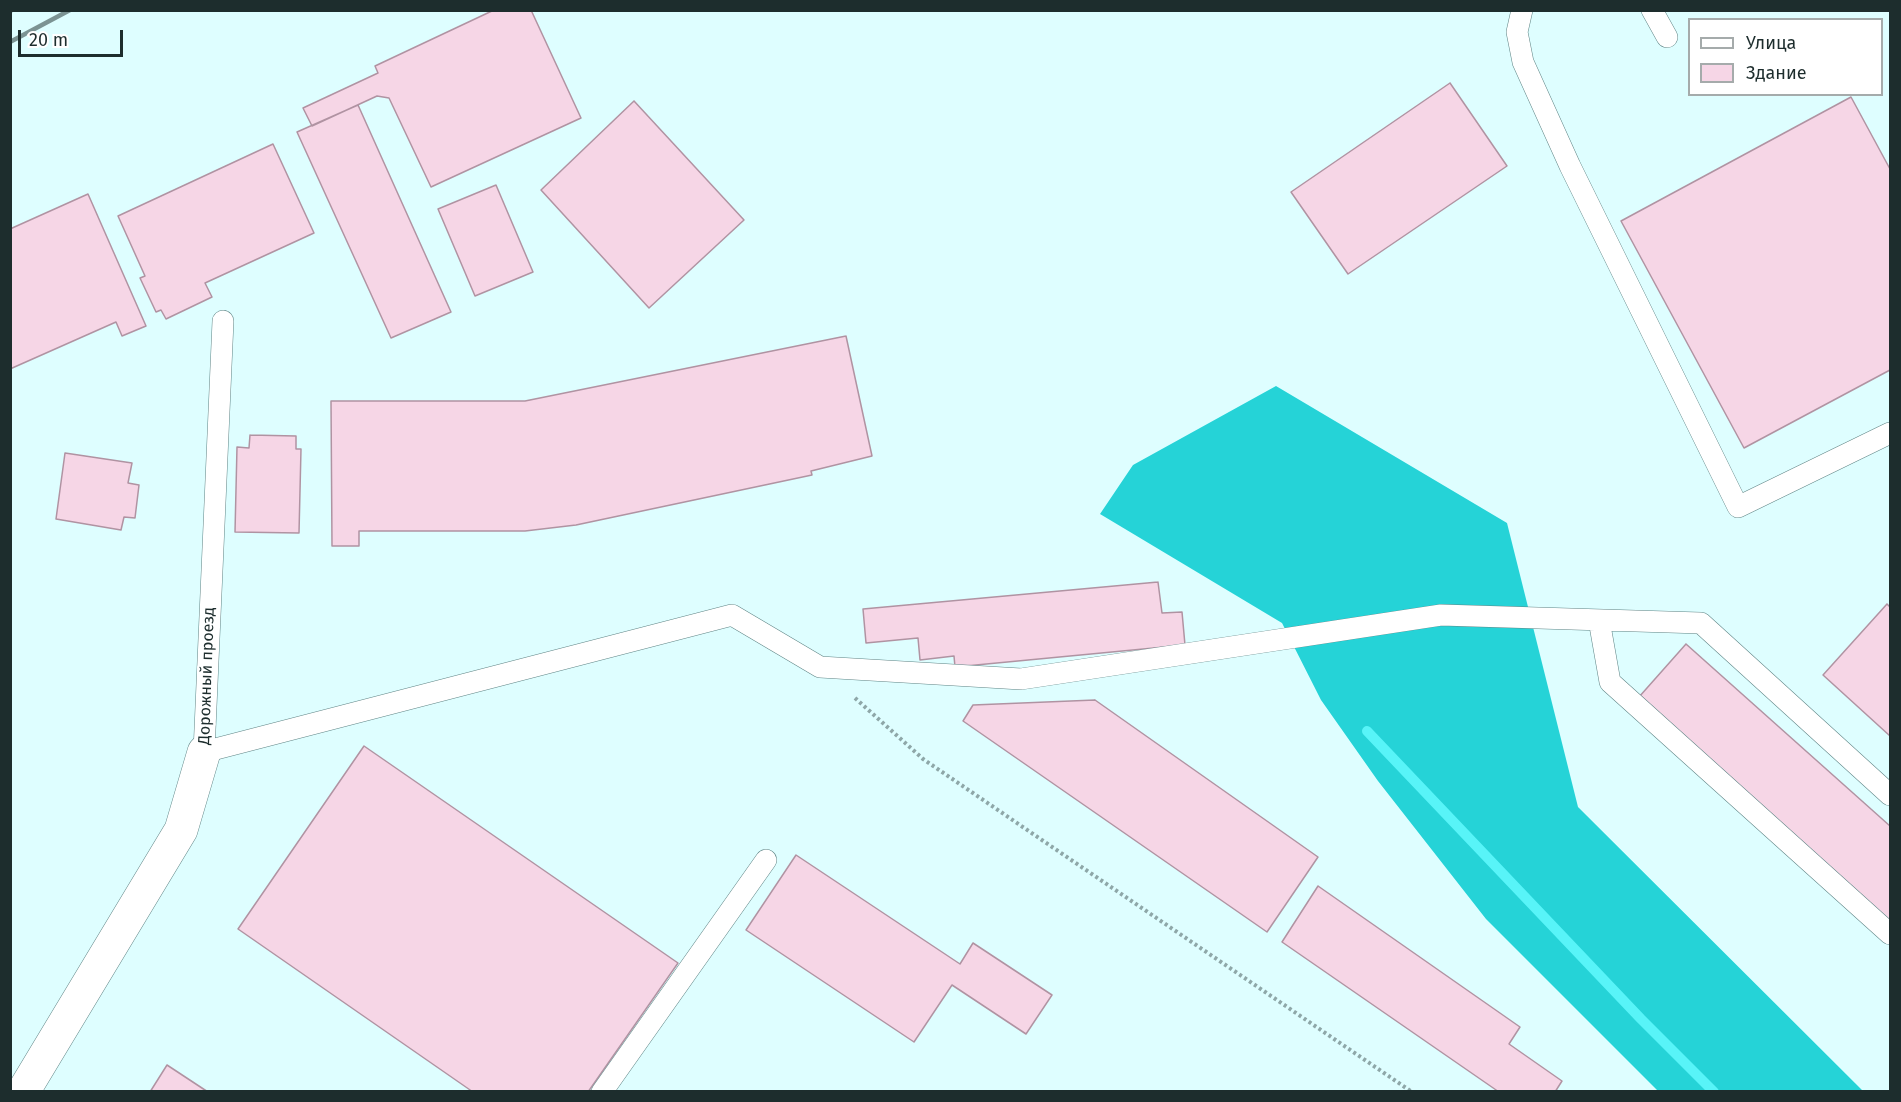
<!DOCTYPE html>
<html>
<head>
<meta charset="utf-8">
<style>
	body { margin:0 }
	#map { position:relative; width:1901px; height:1102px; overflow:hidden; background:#defeff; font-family:"Fira Sans",sans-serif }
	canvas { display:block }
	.frame { position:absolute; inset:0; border:12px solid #1d2d2d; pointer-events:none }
	.legend { position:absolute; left:1688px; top:18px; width:195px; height:78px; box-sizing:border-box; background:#fff; border:2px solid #a5abab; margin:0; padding:8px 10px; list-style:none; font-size:18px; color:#1d2d2d }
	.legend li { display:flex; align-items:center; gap:12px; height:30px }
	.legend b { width:30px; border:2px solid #a5abab }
	.scale { position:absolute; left:18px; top:30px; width:105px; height:27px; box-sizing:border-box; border:3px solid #1d2d2d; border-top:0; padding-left:8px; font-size:18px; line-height:21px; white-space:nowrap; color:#1d2d2d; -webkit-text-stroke:4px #fff; paint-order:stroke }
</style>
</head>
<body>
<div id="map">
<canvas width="1901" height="1102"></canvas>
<div class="frame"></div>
<ul class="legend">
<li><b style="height:8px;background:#fff"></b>Улица</li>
<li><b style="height:16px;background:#f6d6e6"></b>Здание</li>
</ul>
<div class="scale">20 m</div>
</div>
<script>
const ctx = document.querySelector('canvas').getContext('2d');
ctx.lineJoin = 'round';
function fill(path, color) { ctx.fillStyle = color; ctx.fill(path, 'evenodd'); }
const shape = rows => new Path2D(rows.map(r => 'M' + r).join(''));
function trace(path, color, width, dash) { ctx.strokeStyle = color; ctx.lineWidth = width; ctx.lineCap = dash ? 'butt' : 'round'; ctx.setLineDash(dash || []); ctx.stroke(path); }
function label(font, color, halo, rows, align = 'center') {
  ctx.font = font + ' "Fira Sans",sans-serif'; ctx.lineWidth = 4.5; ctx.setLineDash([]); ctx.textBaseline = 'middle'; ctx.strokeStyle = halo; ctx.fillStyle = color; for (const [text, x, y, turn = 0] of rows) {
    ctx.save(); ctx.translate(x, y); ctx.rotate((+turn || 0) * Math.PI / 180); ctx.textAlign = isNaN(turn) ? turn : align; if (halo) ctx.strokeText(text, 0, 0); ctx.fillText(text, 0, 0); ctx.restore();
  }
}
const forest = shape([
	[1276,386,1507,523,1578,807,1863,1091,1658,1091,1486,919,1378,781,1321,700,1282,623,1100,514,1133,465]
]);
const stream = shape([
	[1367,731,1641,1019,1714,1092]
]);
const building = shape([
	[494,10,531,10,581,118,431,187,389,98,377,96,312,126,303,108,378,73,375,66,494,10],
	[1450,83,1507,166,1348,274,1291,192,1450,83],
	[1851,97,1890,169,1890,370,1744,448,1621,221,1851,97],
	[634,101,744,220,649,308,541,190,634,101],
	[358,105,451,312,391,338,297,132,358,105],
	[273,144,314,233,205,283,212,297,166,319,161,310,156,312,140,278,145,276,118,216,273,144],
	[496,185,533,272,475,296,438,209,496,185],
	[88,194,146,326,122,336,116,322,10,369,10,229,88,194],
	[846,336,872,456,811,471,812,475,576,525,525,531,359,531,359,546,332,546,331,401,525,401,846,336],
	[250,435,296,436,296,449,301,449,299,533,235,532,237,447,249,448,250,435],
	[65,453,132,463,128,483,139,485,135,518,124,517,121,530,56,519,65,453],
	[1158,582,1162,613,1182,612,1185,645,955,667,954,656,920,660,918,638,866,643,863,609,1158,582],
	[1887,604,1890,607,1890,736,1823,675,1887,604],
	[1686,644,1890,826,1890,921,1639,697,1686,644],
	[1095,700,1318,857,1267,932,963,721,973,705,1095,700],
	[364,746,678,963,588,1092,473,1092,238,929,364,746],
	[796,855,960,964,973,943,1052,995,1026,1034,952,985,914,1042,746,930,796,855],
	[1318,886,1520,1027,1509,1044,1562,1081,1555,1092,1499,1092,1282,942,1318,886],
	[167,1065,208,1092,150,1092,167,1065]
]);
const path = shape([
	[855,698,923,759,1412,1092]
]);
const service = shape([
	[1522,10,1517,32,1523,62,1570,166,1738,507,1890,433],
	[1652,10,1667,37],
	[223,321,204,752,732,615,820,667,1021,679,1441,615,1701,623,1890,795],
	[1599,620,1610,682,1890,934],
	[602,1092,766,860]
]);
const minor = shape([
	[23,1092,181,830,204,752]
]);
const rail = shape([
	[10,11,12,10],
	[10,42,70,10]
]);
const streetNames = [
	["Дорожный проезд",207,676,-88]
];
fill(forest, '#25d3d7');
trace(stream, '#58f4f8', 10);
fill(building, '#f6d6e6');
trace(building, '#b093a2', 1.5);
trace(service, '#608586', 22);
trace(minor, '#608586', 34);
trace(path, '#8ea7a8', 4, [3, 3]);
trace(service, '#fff', 21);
trace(minor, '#fff', 33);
trace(rail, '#7b9393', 4.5);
label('16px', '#1d2d2d', '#fff', streetNames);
</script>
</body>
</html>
